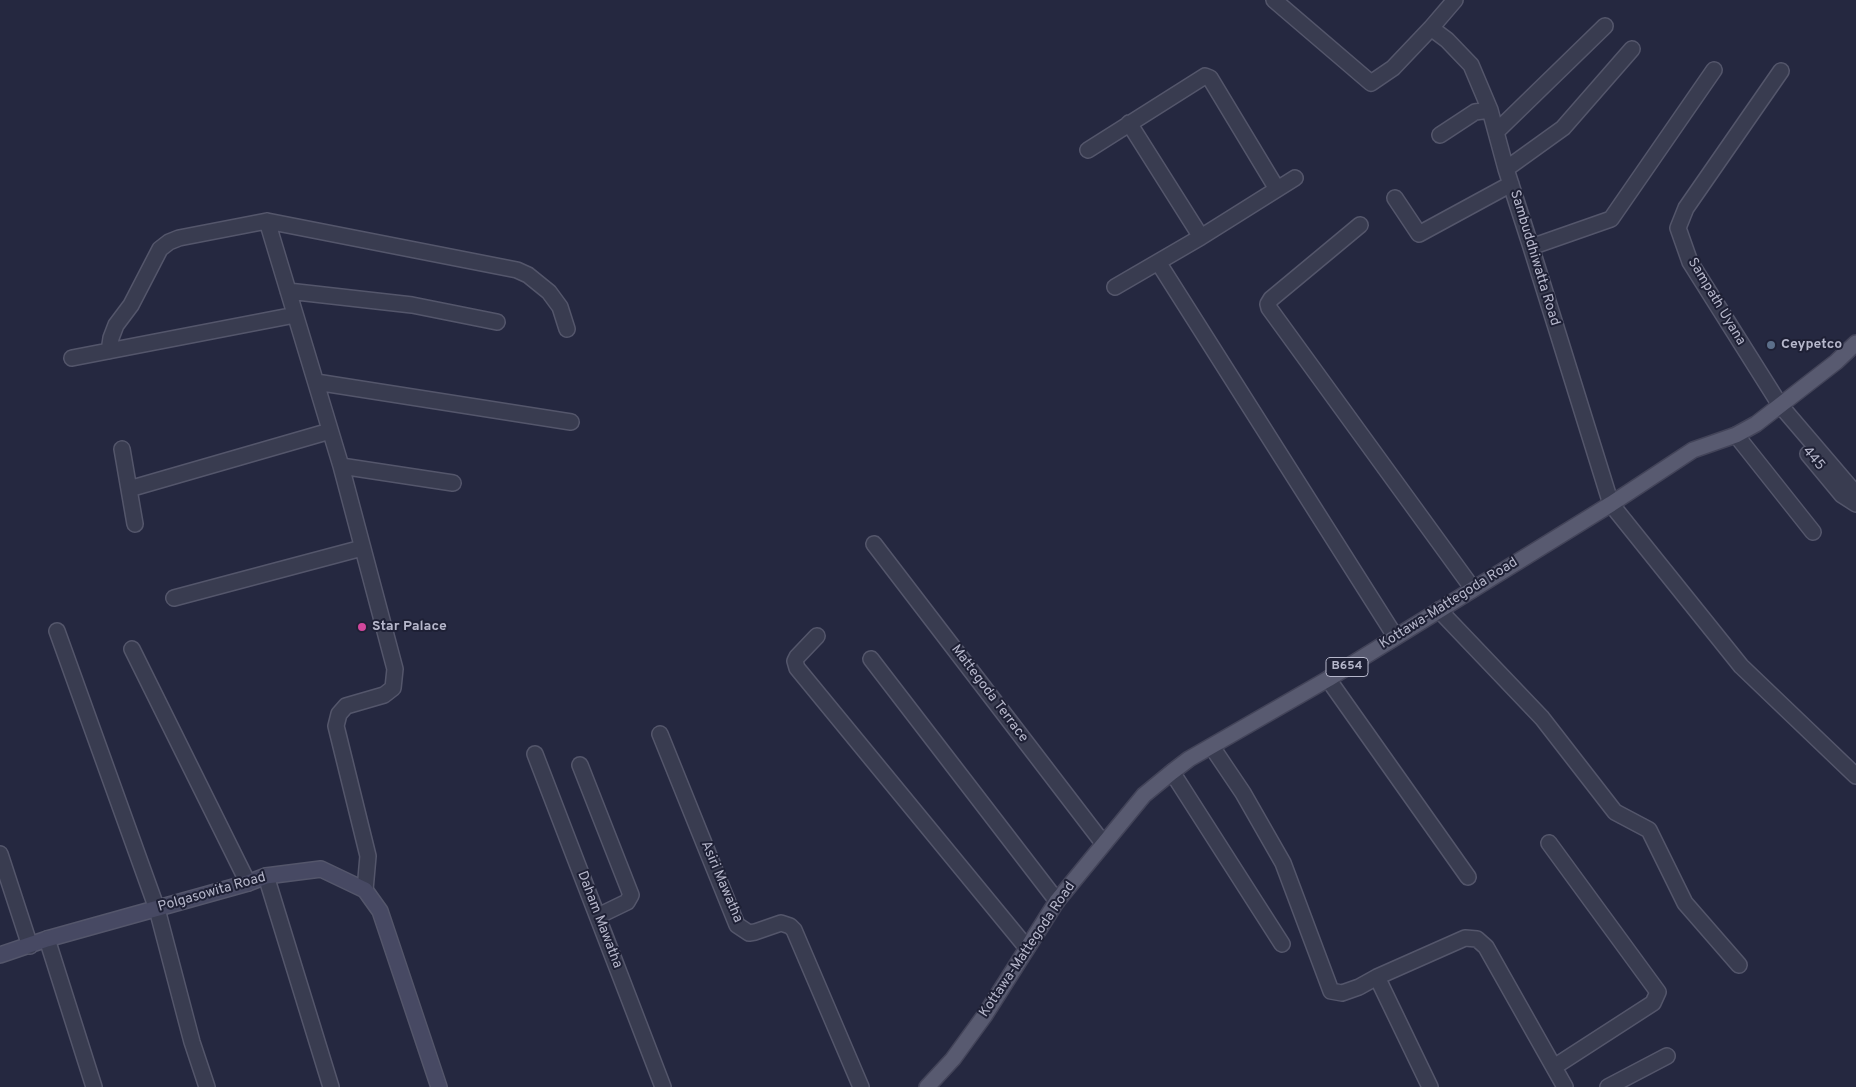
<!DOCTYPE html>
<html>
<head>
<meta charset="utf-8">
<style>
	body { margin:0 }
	canvas { display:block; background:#252840 }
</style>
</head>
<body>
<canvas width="1856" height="1087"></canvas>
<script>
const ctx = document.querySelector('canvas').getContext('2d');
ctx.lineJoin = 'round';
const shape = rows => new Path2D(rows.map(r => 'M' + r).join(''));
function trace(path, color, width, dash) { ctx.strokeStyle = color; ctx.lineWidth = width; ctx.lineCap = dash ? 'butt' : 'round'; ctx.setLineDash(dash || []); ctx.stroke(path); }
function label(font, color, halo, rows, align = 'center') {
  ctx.font = font + ' Overpass,sans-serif'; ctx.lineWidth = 4; ctx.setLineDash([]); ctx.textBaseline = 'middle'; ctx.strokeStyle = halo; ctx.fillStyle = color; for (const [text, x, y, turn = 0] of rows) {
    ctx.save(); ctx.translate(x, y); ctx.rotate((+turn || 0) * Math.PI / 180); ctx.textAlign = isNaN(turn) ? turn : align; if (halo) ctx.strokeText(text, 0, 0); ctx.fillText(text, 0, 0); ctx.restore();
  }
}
const street = shape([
	[1274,0,1371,83,1393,68,1431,28,1455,0],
	[1431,28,1447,40,1471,65,1490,110,1506,169,1531,247,1611,504,1741,666,1856,776],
	[1781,71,1686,208,1678,228,1690,262,1780,405,1856,494],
	[1129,123,1201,237],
	[1496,132,1605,26],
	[1440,135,1475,112,1490,110],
	[1088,150,1205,76,1210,78,1277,189],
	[1506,169,1563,128,1632,49],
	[1395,198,1419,234,1511,184],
	[267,221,341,466,395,669,393,688,384,695,346,706,339,714,336,726,368,856,365,890],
	[1360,225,1271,299,1268,304,1269,308,1473,589],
	[1531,247,1611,219,1714,70],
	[1158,262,1395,636],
	[1115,287,1201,237,1295,178],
	[288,291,412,305,497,322],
	[109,351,111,338,116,325,131,305,160,249,169,242,179,238,267,221,517,270,528,275,549,292,560,307,567,329],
	[72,358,295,315],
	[316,382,571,422],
	[1736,435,1813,532],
	[122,449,135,524],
	[1808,454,1842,495,1856,504],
	[341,466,453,483],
	[129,489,330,431],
	[874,544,1103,843],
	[174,598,362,548],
	[1439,610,1542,718,1615,812,1649,830,1685,903,1739,965],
	[57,631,157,909,192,1042,207,1087],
	[817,636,797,657,795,661,797,668,1027,948],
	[132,649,248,883],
	[871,659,1057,901],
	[1328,679,1468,877],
	[660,734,737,925,749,933,755,932,781,923,790,926,794,930,861,1087],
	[1212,747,1243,793,1283,863,1331,991,1342,993,1359,987,1377,977,1465,938,1477,939,1486,947,1565,1087],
	[535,754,663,1087],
	[580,765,631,895,627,902,598,916],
	[1172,772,1282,944],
	[1549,843,1658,992,1653,1003,1554,1067],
	[0,854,30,946],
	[266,876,331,1087],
	[47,939,94,1087],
	[1377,977,1430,1087],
	[1608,1087,1667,1056]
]);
const secondary = shape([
	[0,955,47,939,248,883,266,876,321,869,365,890,380,911,439,1087]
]);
const primary = shape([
	[927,1087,953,1059,985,1015,1057,901,1144,795,1172,772,1189,759,1328,679,1611,504,1693,450,1736,435,1756,424,1836,362,1856,343]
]);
const markers = [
	[1771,345,5,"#5c6f8a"],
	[362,627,5,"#d1479c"]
];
const shields = [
	[1347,667,42]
];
const shieldNames = [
	["B654",1347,667]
];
const streetNames = [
	["Sambuddhiwatta Road",1534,258,73],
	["Sampath Uyana",1716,302,59],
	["445",1813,459,50],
	["Kottawa-Mattegoda Road",1449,604,-32],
	["Mattegoda Terrace",989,694,53],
	["Asiri Mawatha",721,882,67],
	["Polgasowita Road",212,893,-16],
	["Daham Mawatha",599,920,69],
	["Kottawa-Mattegoda Road",1028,950,-56]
];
const poiNames = [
	["Ceypetco",1781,345],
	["Star Palace",372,627]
];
trace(street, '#54566b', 18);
trace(secondary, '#54566b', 18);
trace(primary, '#434459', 18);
trace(street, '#393c50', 15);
trace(secondary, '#474963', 15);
trace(primary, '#585a70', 15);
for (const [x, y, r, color] of markers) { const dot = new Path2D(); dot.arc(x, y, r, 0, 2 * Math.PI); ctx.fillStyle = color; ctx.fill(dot); trace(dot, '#1e2035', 2); }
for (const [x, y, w] of shields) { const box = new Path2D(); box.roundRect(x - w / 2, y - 9.5, w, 19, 4); ctx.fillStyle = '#1e2035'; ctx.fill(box); trace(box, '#b6b7cb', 1); }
label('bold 12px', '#b6b7cb', null, shieldNames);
label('14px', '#b6b7cb', '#1e2035', streetNames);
label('bold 14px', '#b6b7cb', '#1e2035', poiNames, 'left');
</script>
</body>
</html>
